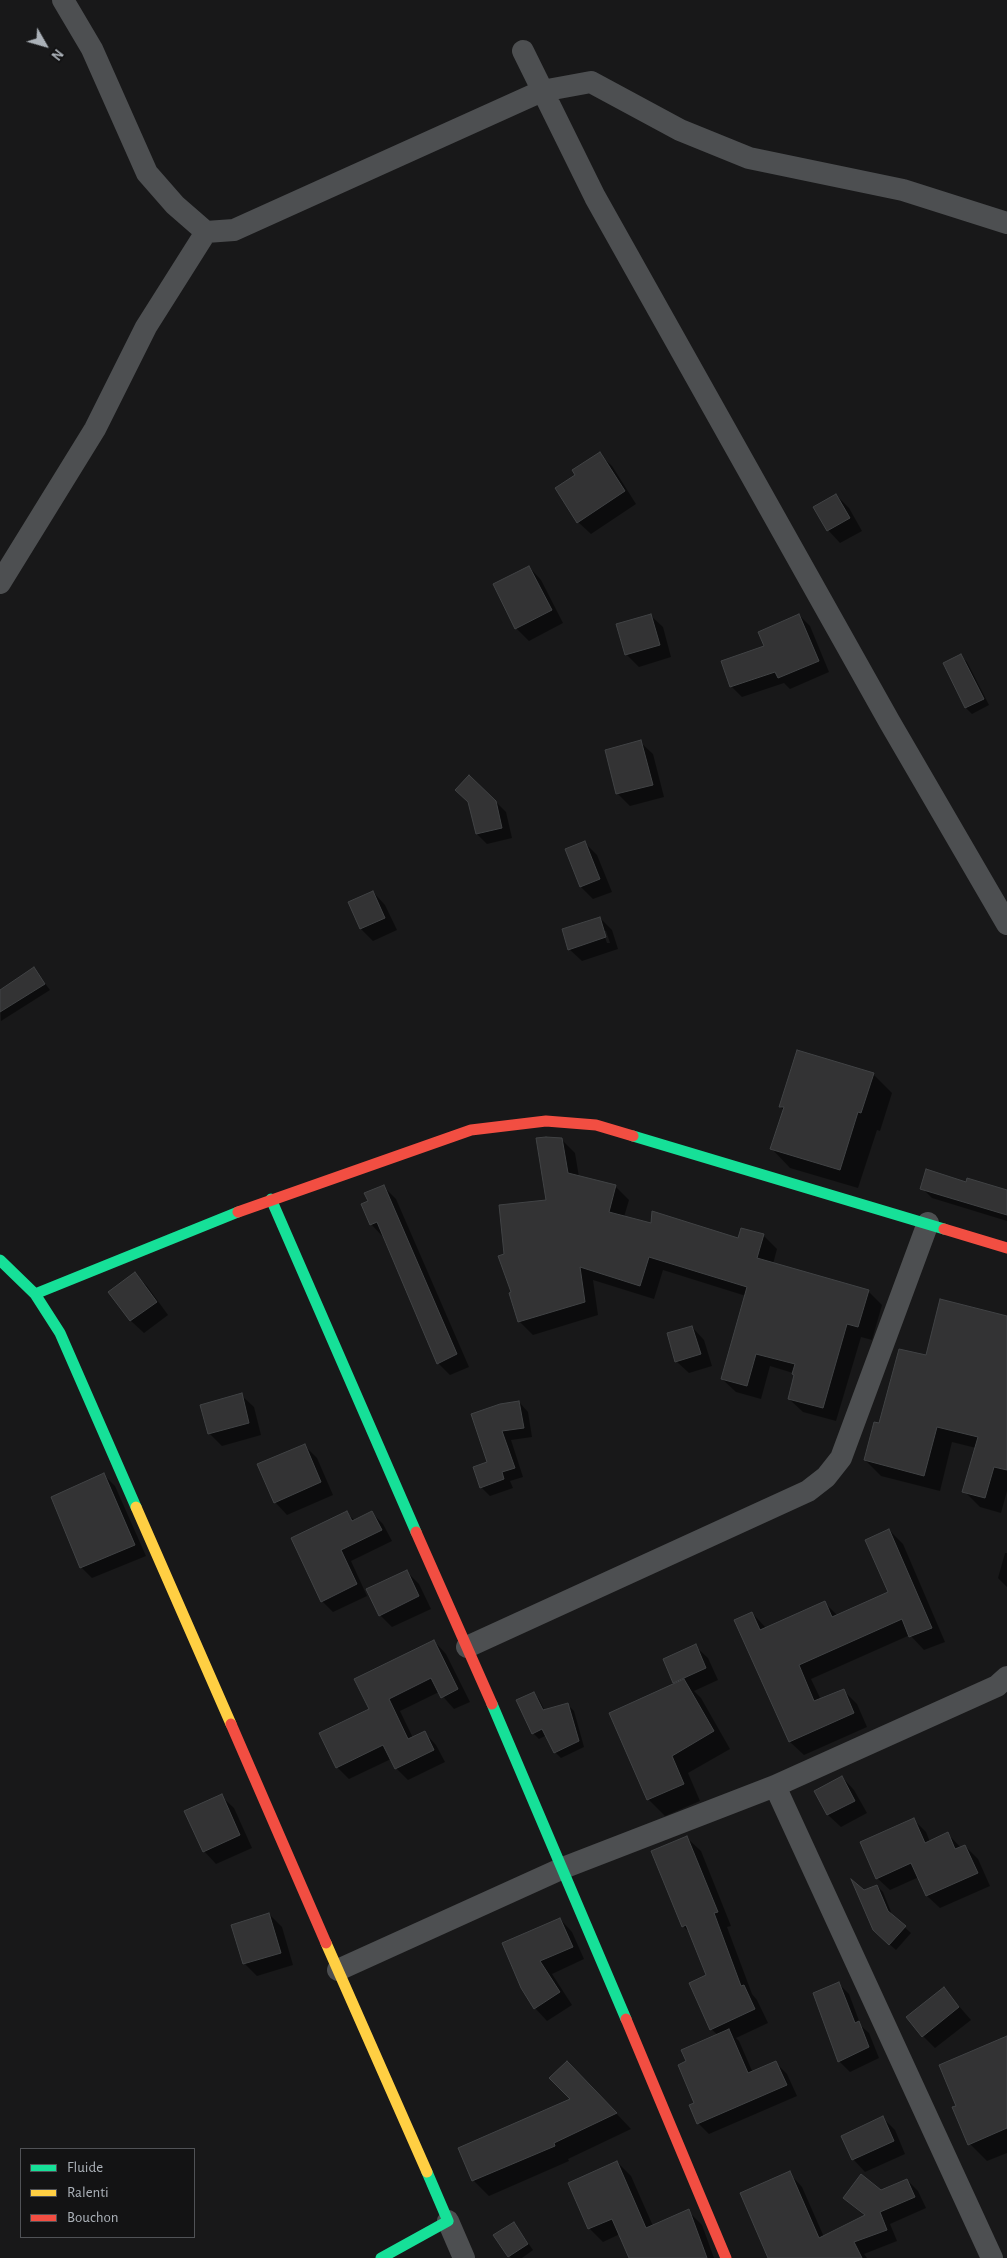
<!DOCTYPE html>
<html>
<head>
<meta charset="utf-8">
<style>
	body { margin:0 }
	#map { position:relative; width:1007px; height:2258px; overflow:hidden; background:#181819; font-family:"Alegreya Sans",sans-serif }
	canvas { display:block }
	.legend { position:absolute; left:20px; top:2148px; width:175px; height:90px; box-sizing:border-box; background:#131314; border:1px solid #505256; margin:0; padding:6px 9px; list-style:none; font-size:15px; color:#abb1b8 }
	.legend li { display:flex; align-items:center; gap:10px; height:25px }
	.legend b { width:25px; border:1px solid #505256 }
	.north { position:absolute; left:20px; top:20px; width:50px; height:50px; -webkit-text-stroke:4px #131314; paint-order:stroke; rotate:128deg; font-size:14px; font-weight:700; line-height:20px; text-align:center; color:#abb1b8 }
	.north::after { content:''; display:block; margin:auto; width:18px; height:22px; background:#abb1b8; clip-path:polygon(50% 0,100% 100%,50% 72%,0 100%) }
</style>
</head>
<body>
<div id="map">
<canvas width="1007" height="2258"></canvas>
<ul class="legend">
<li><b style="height:6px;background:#16e098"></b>Fluide</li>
<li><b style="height:6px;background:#ffcf43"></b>Ralenti</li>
<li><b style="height:6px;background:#f24e42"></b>Bouchon</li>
</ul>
<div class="north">N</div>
</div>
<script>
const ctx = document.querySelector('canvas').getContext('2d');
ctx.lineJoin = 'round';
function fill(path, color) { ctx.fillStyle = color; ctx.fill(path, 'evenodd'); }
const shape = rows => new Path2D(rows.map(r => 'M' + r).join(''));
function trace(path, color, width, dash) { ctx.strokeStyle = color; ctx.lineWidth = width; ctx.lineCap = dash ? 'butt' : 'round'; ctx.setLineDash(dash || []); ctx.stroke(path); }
const shadow = shape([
	[599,454,612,466,636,504,591,534,578,522,576,475],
	[836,495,849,508,862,531,840,543,828,530],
	[529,567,541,580,563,623,529,641,516,628],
	[650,615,663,627,671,657,639,667,626,654],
	[799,615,810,626,829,672,790,689,784,683,742,697,731,686,766,647],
	[961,656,967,662,989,705,972,714,966,708,945,664],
	[640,742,653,754,664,797,630,806,618,794,606,751],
	[495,801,506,812,512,838,487,844,477,834,469,802],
	[585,843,597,855,612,892,593,899,581,887],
	[373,892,385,905,397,930,373,941,361,929,350,903],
	[600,918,612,930,618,949,582,961,569,949],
	[603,931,606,931,610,943,607,943],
	[34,969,50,990,1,1021,0,991],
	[873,1074,892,1093,880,1131,877,1130,858,1188,790,1168,772,1149,784,1110,780,1107],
	[561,1139,575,1153,579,1177,615,1186,629,1200,624,1217,653,1225,739,1240,763,1235,777,1249,773,1264,868,1291,882,1305,872,1340,861,1337,836,1421,803,1412,789,1399,795,1376,793,1373,770,1366,761,1399,736,1392,722,1379,746,1296,663,1270,654,1299,593,1280,598,1315,533,1335,519,1321,505,1254,548,1201],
	[967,1183,1007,1191,1007,1221,932,1198,922,1188],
	[383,1186,396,1199,469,1367,450,1375,438,1363,383,1237,371,1224,370,1202],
	[135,1274,147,1286,168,1315,144,1333,131,1321,110,1292],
	[1007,1318,1007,1491,1001,1513,980,1507,964,1491,976,1448,952,1442,940,1491,881,1476,865,1460,880,1424,926,1357],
	[692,1327,704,1340,712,1366,689,1373,676,1361],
	[241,1395,254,1407,261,1435,222,1446,209,1433],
	[519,1402,528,1412,532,1437,511,1440,523,1477,510,1481,513,1488,490,1496,481,1487,489,1462,473,1415],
	[304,1445,317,1458,333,1495,287,1515,275,1502],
	[104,1475,115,1486,146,1556,92,1578,81,1567],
	[347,1513,355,1521,372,1513,383,1524,392,1541,351,1561,367,1596,333,1612,322,1601],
	[889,1530,903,1544,945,1642,924,1650,910,1635,811,1679,821,1700,843,1690,857,1704,867,1727,804,1755,790,1742,736,1621,752,1613,767,1629,825,1603,838,1616,889,1592],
	[1005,1553,1007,1553,1007,1587,998,1578],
	[407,1572,419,1584,431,1609,392,1627,380,1615],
	[434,1641,446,1654,470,1702,454,1709,439,1692,400,1711,413,1738,424,1732,436,1745,445,1762,408,1780,396,1768,391,1759,349,1779,337,1767,371,1710],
	[695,1646,708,1658,718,1680,694,1691,701,1698,730,1749,688,1773,700,1801,665,1816,648,1799,677,1684,674,1682],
	[533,1693,539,1699,545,1711,568,1705,574,1711,584,1747,561,1758,555,1752,547,1735,539,1739,533,1733],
	[842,1777,854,1790,867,1813,841,1827,828,1815,816,1791],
	[221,1796,234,1808,252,1848,216,1864,204,1851],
	[914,1820,926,1832,930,1842,948,1834,961,1848,965,1846,978,1859,990,1886,940,1908,927,1896,919,1877,890,1890,877,1878],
	[687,1838,701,1851,731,1926,727,1927,752,1994,757,2000,768,2023,736,2038,739,2041,753,2073,776,2063,787,2074,797,2096,709,2134,698,2123,688,2062,718,2035,711,2029,708,1976,691,1934,683,1926],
	[877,1886,883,1892,893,1917,911,1933,896,1950,880,1936,864,1892],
	[269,1914,282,1927,293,1965,257,1976,245,1964],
	[560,1919,572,1932,584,1959,552,1974,572,2005,547,2021,535,2008,503,1943],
	[839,1984,849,1994,861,2026,869,2033,879,2058,850,2072,839,2061],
	[944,1989,971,2020,935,2048,923,2036],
	[1007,2037,1007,2153,987,2161,970,2144,957,2106],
	[583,2078,631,2129,568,2159,569,2161,489,2196,474,2181,460,2149,572,2099],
	[883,2118,895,2130,905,2154,865,2172,853,2159],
	[617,2162,631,2176,653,2226,688,2211,702,2225,714,2258,627,2258,630,2257,620,2234,603,2242,589,2228],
	[791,2175,802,2187,824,2237,865,2216,844,2198,881,2192,907,2180,918,2191,926,2208,890,2224,897,2241,864,2254,867,2258,770,2258],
	[514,2223,533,2250,522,2258,511,2258,495,2236]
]);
const building = shape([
	[600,452,625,491,577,523,555,488,575,475,572,470,600,452],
	[836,494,850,518,827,531,813,507,836,494],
	[529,566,552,610,515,629,493,584,529,566],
	[651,614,660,645,625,655,616,624,651,614],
	[799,614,819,661,778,678,775,672,730,687,721,661,764,646,758,632,799,614],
	[961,654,984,699,965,708,943,663,961,654],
	[641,740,653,785,616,794,605,750,641,740],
	[469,775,496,801,502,828,476,834,468,802,455,790,469,775],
	[585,841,600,879,580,887,565,849,585,841],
	[373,891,385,918,360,929,348,902,373,891],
	[600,917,606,937,568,950,562,929,600,917],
	[34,967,45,984,0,1012,0,990,34,967],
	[797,1050,874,1073,861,1113,858,1112,840,1170,770,1149,784,1107,779,1107,797,1050],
	[546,1137,562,1138,568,1173,616,1185,609,1212,651,1223,652,1211,738,1238,741,1228,764,1234,757,1258,869,1290,858,1327,847,1324,823,1408,788,1399,794,1375,792,1374,795,1364,756,1354,747,1386,721,1379,747,1287,649,1257,640,1286,580,1267,585,1302,518,1322,509,1293,511,1292,498,1256,504,1254,499,1205,546,1200,536,1138,546,1137],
	[926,1169,966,1182,967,1178,1007,1190,1007,1215,920,1189,926,1169],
	[384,1185,457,1354,437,1364,377,1222,370,1225,361,1204,368,1201,364,1193,384,1185],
	[135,1272,157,1302,130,1321,108,1292,135,1272],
	[940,1299,1007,1316,1007,1470,994,1467,985,1498,962,1492,978,1437,937,1427,924,1476,864,1460,874,1422,879,1423,899,1349,926,1355,940,1299],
	[692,1326,701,1354,675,1362,667,1333,692,1326],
	[242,1393,249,1423,208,1434,200,1405,242,1393],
	[519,1401,524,1428,502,1431,515,1468,502,1472,504,1479,480,1488,473,1467,487,1462,471,1414,500,1404,519,1401],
	[305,1444,321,1482,274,1503,257,1464,305,1444],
	[104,1473,135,1545,80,1568,51,1497,104,1473],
	[347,1511,352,1521,372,1511,382,1530,341,1550,357,1584,321,1602,291,1538,347,1511],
	[889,1529,932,1628,909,1637,902,1619,799,1665,814,1701,844,1689,854,1713,789,1742,734,1620,752,1612,760,1630,825,1601,832,1617,888,1592,865,1540,889,1529],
	[407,1570,419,1596,379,1616,366,1589,407,1570],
	[434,1640,458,1689,441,1698,431,1678,389,1699,408,1739,425,1731,434,1750,395,1769,383,1745,336,1768,319,1733,369,1709,354,1679,434,1640],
	[696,1644,706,1668,673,1683,663,1659,696,1644],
	[684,1679,714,1731,672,1756,684,1784,647,1800,609,1713,684,1679],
	[534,1692,543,1710,568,1703,579,1741,554,1753,542,1729,532,1734,516,1700,534,1692],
	[842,1776,855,1801,827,1815,814,1791,842,1776],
	[222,1794,240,1835,203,1852,184,1811,222,1794],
	[914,1818,925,1843,948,1832,955,1849,965,1845,978,1873,926,1896,911,1863,876,1879,860,1842,914,1818],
	[687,1836,718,1912,714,1913,741,1986,744,1985,755,2009,710,2030,689,1983,706,1975,686,1925,682,1927,651,1851,687,1836],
	[851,1879,864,1890,877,1885,888,1911,906,1926,889,1945,873,1930,851,1879],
	[269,1913,281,1953,243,1964,231,1925,269,1913],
	[560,1918,573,1947,540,1961,560,1992,534,2009,521,1988,502,1943,560,1918],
	[839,1982,855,2023,859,2021,869,2047,838,2062,813,1993,839,1982],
	[944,1987,959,2007,922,2037,906,2017,944,1987],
	[729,2029,748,2073,776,2061,787,2085,697,2124,689,2105,694,2103,678,2065,686,2061,681,2050,729,2029],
	[1007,2036,1007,2128,968,2145,952,2107,956,2106,939,2065,1007,2036],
	[567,2061,617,2113,554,2143,555,2146,472,2181,458,2148,570,2099,549,2078,567,2061],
	[883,2116,894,2141,852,2160,841,2136,883,2116],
	[617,2161,646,2228,689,2209,707,2258,629,2258,612,2219,588,2229,568,2183,617,2161],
	[790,2171,819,2238,865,2215,843,2198,861,2174,881,2190,907,2179,915,2197,880,2212,887,2230,854,2242,862,2258,768,2258,740,2193,790,2171],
	[514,2222,528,2244,508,2257,493,2235,514,2222]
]);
const street = shape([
	[523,51,595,197,889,721,1007,924],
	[206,232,234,230,542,91,591,82,680,130,749,158,903,190,1007,223],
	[0,583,95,429,146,327,206,232,175,205,147,173,92,49,63,0],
	[467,1647,808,1491,826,1477,841,1458,928,1223],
	[775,1786,992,2258],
	[338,1970,563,1868,775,1786,997,1686,1007,1677],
	[448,2221,464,2258]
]);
const fast = shape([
	[633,1136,944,1229],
	[271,1199,416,1532],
	[0,1260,35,1294,60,1333,136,1507],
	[35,1294,238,1212],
	[492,1704,626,2019],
	[381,2258,448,2221,427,2172]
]);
const slow = shape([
	[136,1507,231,1724],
	[326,1943,427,2172]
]);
const jam = shape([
	[238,1212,471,1130,546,1121,596,1125,633,1136],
	[944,1229,1007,1248],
	[416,1532,492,1704],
	[231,1724,326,1943],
	[626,2019,726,2258]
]);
fill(shadow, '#0007');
fill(building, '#333334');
trace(building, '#414345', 1);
trace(street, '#4d4f51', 22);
trace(fast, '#16e098', 11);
trace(slow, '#ffcf43', 11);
trace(jam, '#f24e42', 11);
</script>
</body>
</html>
